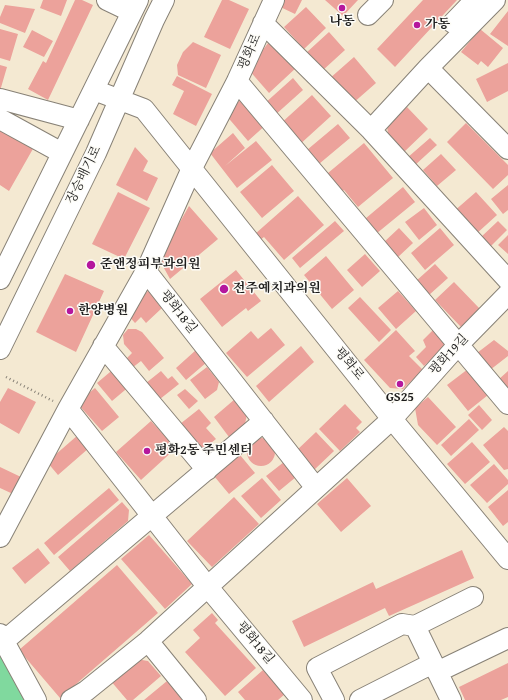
<!DOCTYPE html>
<html>
<head>
<meta charset="utf-8">
<style>
	body { margin:0 }
	canvas { display:block; background:#f4e9d2 }
</style>
</head>
<body>
<canvas width="508" height="700"></canvas>
<script>
const ctx = document.querySelector('canvas').getContext('2d');
ctx.lineJoin = 'round';
function fill(path, color) { ctx.fillStyle = color; ctx.fill(path, 'evenodd'); }
const shape = rows => new Path2D(rows.map(r => 'M' + r).join(''));
function trace(path, color, width, dash) { ctx.strokeStyle = color; ctx.lineWidth = width; ctx.lineCap = dash ? 'butt' : 'round'; ctx.setLineDash(dash || []); ctx.stroke(path); }
function label(font, color, halo, rows, align = 'center') {
  ctx.font = font + ' "Gentium Book Plus","Noto Serif KR",serif'; ctx.lineWidth = 3; ctx.setLineDash([]); ctx.textBaseline = 'middle'; ctx.strokeStyle = halo; ctx.fillStyle = color; for (const [text, x, y, turn = 0] of rows) {
    ctx.save(); ctx.translate(x, y); ctx.rotate((+turn || 0) * Math.PI / 180); ctx.textAlign = isNaN(turn) ? turn : align; if (halo) ctx.strokeText(text, 0, 0); ctx.fillText(text, 0, 0); ctx.restore();
  }
}
const green = shape([
	[0,633,36,700,0,700]
]);
const building = shape([
	[43,0,67,0,61,16,40,8],
	[75,0,82,0,93,5,48,100,28,89,43,61,46,63],
	[222,0,229,0,249,9,230,49,204,37],
	[276,0,302,0,295,14,274,4],
	[325,0,358,0,343,16],
	[423,0,457,0,395,67,377,49],
	[5,5,35,9,25,33,0,23,0,17],
	[306,7,326,28,304,49,284,27],
	[508,11,508,46,490,34],
	[0,29,18,34,10,61,0,58],
	[480,29,503,48,488,67,481,61,478,65,461,52],
	[32,30,53,41,44,57,23,47],
	[329,32,345,50,322,71,306,53],
	[272,38,297,67,269,93,248,69],
	[193,42,221,55,206,88,178,75,177,65,183,52],
	[354,57,376,83,352,104,329,79],
	[508,63,508,91,487,102,476,79],
	[0,65,7,67,0,91],
	[177,76,212,94,196,126,173,114,184,91,172,85],
	[293,78,303,90,274,116,264,104],
	[312,95,331,116,298,146,279,125],
	[245,96,268,123,248,141,225,114],
	[407,107,428,129,403,153,389,138,387,127],
	[466,123,508,165,508,175,493,189,447,142],
	[338,124,350,138,313,169,301,155],
	[0,128,34,147,9,191,0,185],
	[233,133,245,148,225,166,256,141,272,160,237,188,210,153],
	[430,138,437,145,414,166,407,158],
	[364,143,393,178,358,207,344,190,337,196,322,178],
	[135,147,148,161,143,171,158,178,147,201,116,185],
	[441,154,456,170,437,186,423,170],
	[272,165,294,191,262,218,240,192],
	[508,185,508,210,503,214,491,199],
	[403,187,415,202,371,238,359,224],
	[118,192,150,208,124,259,92,244],
	[476,192,497,215,475,235,453,212],
	[298,196,324,225,284,260,264,237,260,240,255,234],
	[189,206,218,239,170,279,159,259],
	[424,208,437,225,419,240,405,222],
	[335,221,344,231,300,268,292,258],
	[498,221,507,230,490,247,480,238],
	[399,228,413,243,397,258,383,243],
	[440,228,454,245,425,270,411,253],
	[508,235,508,254,498,245],
	[365,254,380,271,362,287,347,270],
	[326,256,354,290,332,309,304,275],
	[435,264,448,278,429,295,416,281],
	[236,270,261,301,248,311,246,308,222,327,200,299],
	[65,274,104,291,76,352,36,332],
	[454,282,480,309,461,327,435,300],
	[150,289,158,298,158,304,162,308,146,323,141,317,135,323,127,314,132,306],
	[398,291,416,311,396,329,378,308],
	[360,297,391,330,379,342,348,308],
	[271,328,285,345,247,377,226,353,251,331,258,339],
	[128,329,136,329,142,332,164,358,149,371,141,361,132,368,125,360,132,353,124,344,123,335],
	[396,330,415,351,409,356,423,370,403,389,390,388,364,360],
	[433,330,447,345,424,366,416,357,426,347,423,340],
	[494,340,508,351,508,356,490,370,477,353],
	[301,346,314,362,269,402,256,386],
	[196,350,207,362,186,380,176,368],
	[116,367,131,385,112,401,97,383],
	[207,367,219,382,217,390,205,399,190,380],
	[468,369,488,395,468,411,447,385],
	[161,371,168,379,172,376,179,384,160,399,146,383],
	[508,371,508,392,498,380],
	[8,388,36,402,19,434,0,423,0,402],
	[95,388,119,417,102,431,77,403],
	[185,389,198,401,189,409,177,395],
	[428,397,456,427,437,445,418,425,415,408],
	[235,399,247,414,245,424,229,437,214,417],
	[345,404,362,422,356,428,360,432,340,451,319,429],
	[479,405,492,420,482,430,468,415],
	[199,409,211,423,206,428,216,439,202,450,180,424],
	[469,419,479,430,451,456,441,445],
	[151,421,176,448,141,480,116,452],
	[504,427,508,431,508,469,504,470,483,445],
	[316,432,334,451,314,470,296,451],
	[78,435,89,448,58,475,47,462],
	'247 452a14 14 0 1 1 28 0a14 14 0 1 1-28 0Z',
	[472,442,490,462,465,484,447,464],
	[240,455,255,473,229,494,214,476],
	[284,462,296,477,279,491,266,476],
	[494,464,508,480,508,484,487,503,470,485],
	[0,467,21,477,13,494,0,488],
	[262,478,281,500,261,518,241,496],
	[347,478,371,506,341,532,317,504],
	[109,488,119,500,54,555,44,543],
	[508,490,508,522,503,526,488,507],
	[234,497,259,524,212,567,187,541],
	[122,502,129,510,128,521,70,571,58,557],
	[149,535,192,584,165,609,121,559],
	[38,548,50,563,25,584,12,568],
	[462,550,474,578,389,616,385,608,304,647,292,621,373,582,376,589],
	[117,565,158,613,60,698,19,650],
	[212,613,218,620,215,623,256,668,225,696,185,652,200,638,193,630],
	[136,659,148,661,161,676,133,700,127,700,110,680],
	[508,663,508,697,501,700,465,700,459,687],
	[263,670,285,694,278,700,245,700,238,692],
	[167,681,183,700,144,700]
]);
const path = shape([
	[6,377,53,401]
]);
const minor = shape([
	[107,0,132,12],
	[368,15,383,0],
	[263,23,371,130,508,280],
	[453,23,475,0],
	[428,68,508,149],
	[237,81,508,404],
	[94,90,144,109,392,419,508,559],
	[0,99,79,120],
	[0,119,62,153],
	[371,130,428,68,495,0],
	[146,271,316,488],
	[0,279,138,0],
	[103,346,207,470],
	[0,349,96,153,154,20,164,0],
	[68,409,207,586,302,700],
	[0,537,68,409,146,271,192,168,237,81,274,0],
	[415,626,451,700],
	[0,634,36,700],
	[4,641,264,421],
	[148,641,196,700],
	[437,672,508,638],
	[71,700,86,691,148,641,392,419,458,345,508,294],
	[334,700,317,668,402,624,415,626,473,597],
	[360,700,433,663]
]);
const markers = [
	[342,8,4,"#b5179e"],
	[417,25,4,"#b5179e"],
	[91,265,5,"#b5179e"],
	[224,289,5,"#b5179e"],
	[70,311,4,"#b5179e"],
	[400,384,4,"#b5179e"],
	[147,451,4,"#b5179e"]
];
const poiNames = [
	["나동",342,22,"center"],
	["가동",425,25],
	["준앤정피부과의원",100,265],
	["전주예치과의원",233,289],
	["한양병원",78,311],
	["GS25",400,398,"center"],
	["평화2동 주민센터",155,451]
];
const streetNames = [
	["평화로",250,52,-66],
	["장승배기로",84,175,-64],
	["평화18길",178,312,52],
	["평화19길",449,355,-47],
	["평화로",349,364,51],
	["평화18길",255,643,50]
];
fill(green, '#80d99e');
fill(building, '#eca29b');
trace(minor, '#888277', 22);
trace(path, '#888277', 2.5, [1, 3]);
trace(minor, '#fff', 20);
for (const [x, y, r, color] of markers) { const dot = new Path2D(); dot.arc(x, y, r, 0, 2 * Math.PI); ctx.fillStyle = color; ctx.fill(dot); trace(dot, '#fdfcf7', 1.5); }
label('bold 13px', '#1c1c1c', '#fdfcf7', poiNames, 'left');
label('13px', '#1c1c1c', '#fdfcf7', streetNames);
</script>
</body>
</html>
